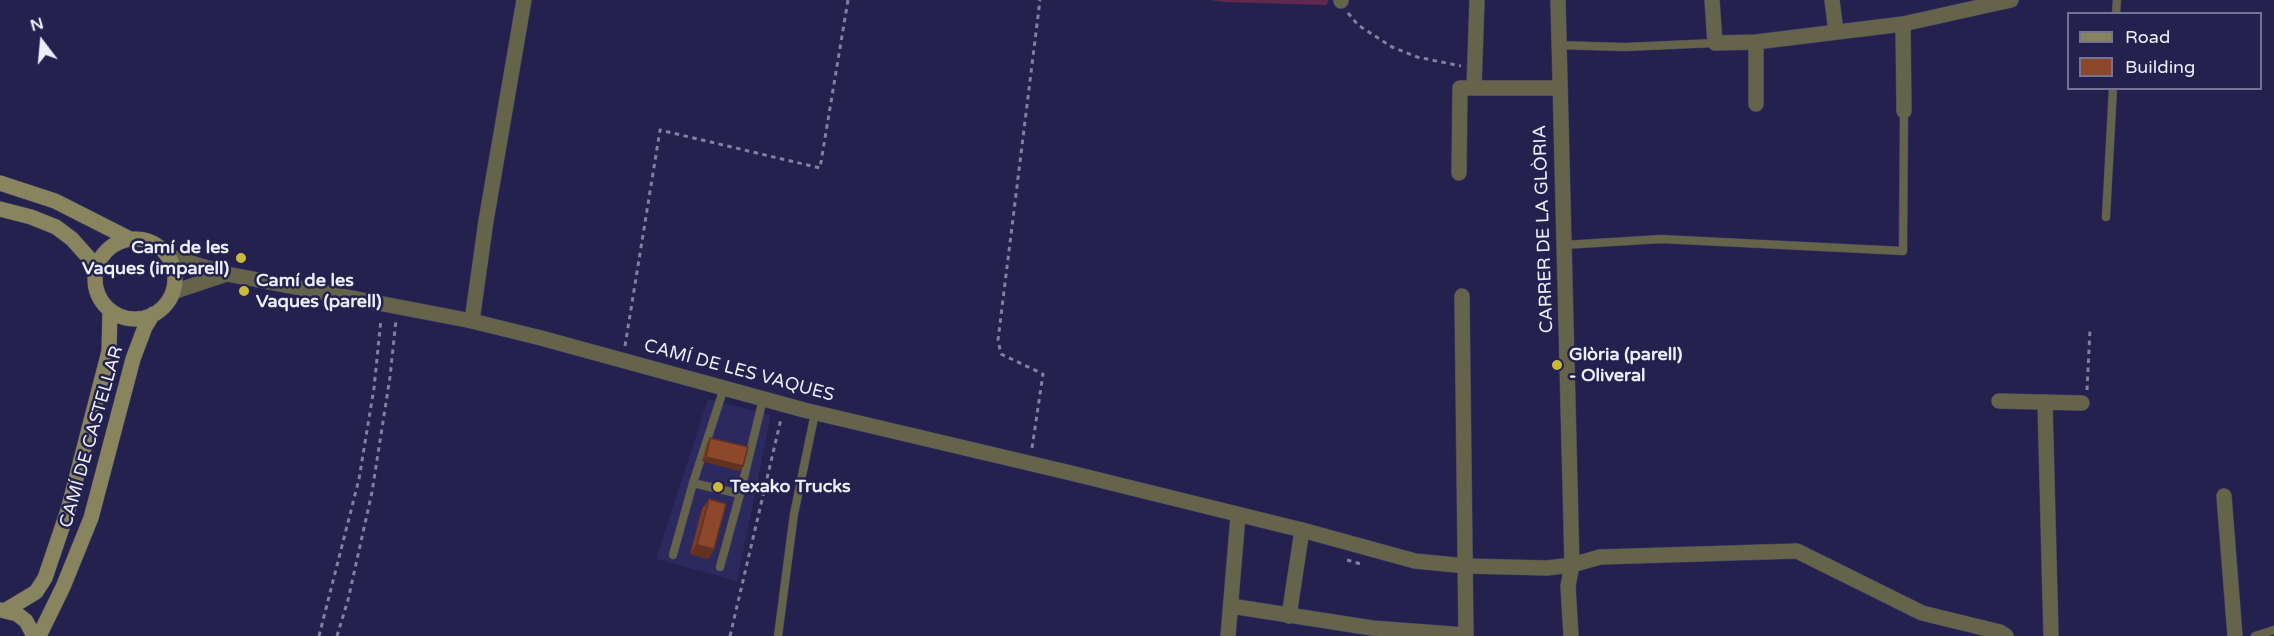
<!DOCTYPE html>
<html>
<head>
<meta charset="utf-8">
<style>
	body { margin:0 }
	#map { position:relative; width:2274px; height:636px; overflow:hidden; background:#24214f; font-family:"Varela Round",sans-serif }
	canvas { display:block }
	.legend { position:absolute; left:2067px; top:12px; width:195px; height:78px; box-sizing:border-box; background:#24214f; border:2px solid #747393; margin:0; padding:8px 10px; list-style:none; font-size:18px; color:#edeefa }
	.legend li { display:flex; align-items:center; gap:12px; height:30px }
	.legend b { width:30px; border:2px solid #747393 }
	.north { position:absolute; left:12px; top:12px; width:60px; height:60px; -webkit-text-stroke:4px #24214f; paint-order:stroke; rotate:344deg; font-size:16px; font-weight:700; line-height:24px; text-align:center; color:#edeefa }
	.north::after { content:''; display:block; margin:auto; width:21px; height:27px; background:#edeefa; clip-path:polygon(50% 0,100% 100%,50% 72%,0 100%) }
</style>
</head>
<body>
<div id="map">
<canvas width="2274" height="636"></canvas>
<ul class="legend">
<li><b style="height:8px;background:#88845d"></b>Road</li>
<li><b style="height:16px;background:#8d472b"></b>Building</li>
</ul>
<div class="north">N</div>
</div>
<script>
const ctx = document.querySelector('canvas').getContext('2d');
ctx.lineJoin = 'round';
function fill(path, color) { ctx.fillStyle = color; ctx.fill(path, 'evenodd'); }
const shape = rows => new Path2D(rows.map(r => 'M' + r).join(''));
function trace(path, color, width, dash) { ctx.strokeStyle = color; ctx.lineWidth = width; ctx.lineCap = dash ? 'butt' : 'round'; ctx.setLineDash(dash || []); ctx.stroke(path); }
function label(font, color, halo, rows, align = 'center') {
  ctx.font = font + ' "Varela Round",sans-serif'; ctx.lineWidth = 5; ctx.setLineDash([]); ctx.textBaseline = 'middle'; ctx.strokeStyle = halo; ctx.fillStyle = color; for (const [text, x, y, turn = 0] of rows) {
    ctx.save(); ctx.translate(x, y); ctx.rotate((+turn || 0) * Math.PI / 180); ctx.textAlign = isNaN(turn) ? turn : align; if (halo) ctx.strokeText(text, 0, 0); ctx.fillText(text, 0, 0); ctx.restore();
  }
}
const built = shape([
	[708,399,771,415,737,581,656,559]
]);
const green = shape([
	[1211,0,1328,0,1327,5,1222,2]
]);
const path = shape([
	[1348,13,1358,25,1392,47,1417,57,1461,66],
	[625,346,660,130,820,168,848,0],
	[2087,390,2090,330],
	[1032,448,1043,374,1001,354,998,340,1040,0],
	[1347,560,1361,564],
	[319,636,359,479,374,388,381,319],
	[337,636,348,600,372,492,390,377,396,320],
	[730,636,781,419]
]);
const service = shape([
	[2116,14,2117,0],
	[1558,45,1625,47,1715,43],
	[2106,217,2113,88],
	[1564,245,1661,239,1903,251,1904,111],
	[724,388,693,483,740,494,763,399],
	[673,555,693,483],
	[720,567,740,494],
	[778,636,794,514,815,413],
	[2255,636,2274,630]
]);
const minor = shape([
	[1341,0,1341,1],
	[1712,0,1715,43,1756,42,1903,24,2011,0],
	[1832,0,1836,32],
	[1903,24,1904,111],
	[1756,42,1756,104],
	[1474,88,1477,0],
	[1459,173,1460,88,1560,88],
	[1462,296,1466,636],
	[472,321,486,221,524,0],
	[1999,401,2082,403],
	[2045,402,2051,636],
	[2224,496,2235,636],
	[1231,606,1372,628,1466,635],
	[1289,616,1302,530],
	[1228,636,1238,516],
	[1571,636,1568,586,1572,565,1600,557,1797,551,1922,613,2000,632,2006,636]
]);
const tertiary = shape([
	[168,256,227,274,472,321,541,338,804,410,1075,474,1302,530,1415,561,1466,566,1547,568,1572,565,1558,0],
	[173,292,227,274]
]);
const secondary = shape([
	[0,183,55,201,130,239],
	[0,209,31,217,56,227,72,239,88,257,96,270],
	'95 279a40 40 0 1 1 80 0a40 40 0 1 1-80 0Z',
	[1,610,17,614,26,621,34,636],
	[6,610,36,592,45,578,68,510,109,351,110,310],
	[39,636,63,587,91,518,133,359,145,327,153,314]
]);
const wall = shape([
	[710,438,740,471,702,461,707,443],
	[709,499,714,549,708,559,690,554,702,509]
]);
const shadedWall = shape([
	[706,457,743,466,740,471,702,461],
	[697,545,714,549,708,559,690,554]
]);
const building = shape([
	[710,438,748,447,743,466,706,457,710,438],
	[709,499,726,504,714,549,697,545,709,499]
]);
const markers = [
	[241,258,6,"#caba3a"],
	[244,291,6,"#caba3a"],
	[1557,365,6,"#caba3a"],
	[718,487,6,"#caba3a"]
];
const streetNames = [
	["CARRER DE LA GLÒRIA",1544,229,-92],
	["CAMÍ DE LES VAQUES",739,371,15],
	["CAMÍ DE CASTELLAR",92,437,-74]
];
const poiNames = [
	["Camí de les",229,248,"right"],
	["Vaques (imparell)",229,269,"right"],
	["Camí de les",256,281],
	["Vaques (parell)",256,302],
	["Glòria (parell)",1569,355],
	["- Oliveral",1569,376],
	["Texako Trucks",730,487]
];
fill(built, '#2c295e');
fill(green, '#5f284d');
trace(service, '#403e67', 9);
trace(minor, '#403e67', 16);
trace(tertiary, '#403e67', 16);
trace(secondary, '#403e67', 16);
trace(path, '#82819f', 3, [4.5, 4.5]);
trace(service, '#66634b', 8);
trace(minor, '#66634b', 15);
trace(tertiary, '#66634b', 15);
trace(secondary, '#88845d', 15);
fill(wall, '#793d25');
fill(shadedWall, '#63321e');
fill(building, '#8d472b');
trace(building, '#63321e', 1.5);
for (const [x, y, r, color] of markers) { const dot = new Path2D(); dot.arc(x, y, r, 0, 2 * Math.PI); ctx.fillStyle = color; ctx.fill(dot); trace(dot, '#24214f', 2); }
label('18px', '#edeefa', '#24214f', streetNames);
label('bold 18px', '#edeefa', '#24214f', poiNames, 'left');
</script>
</body>
</html>
